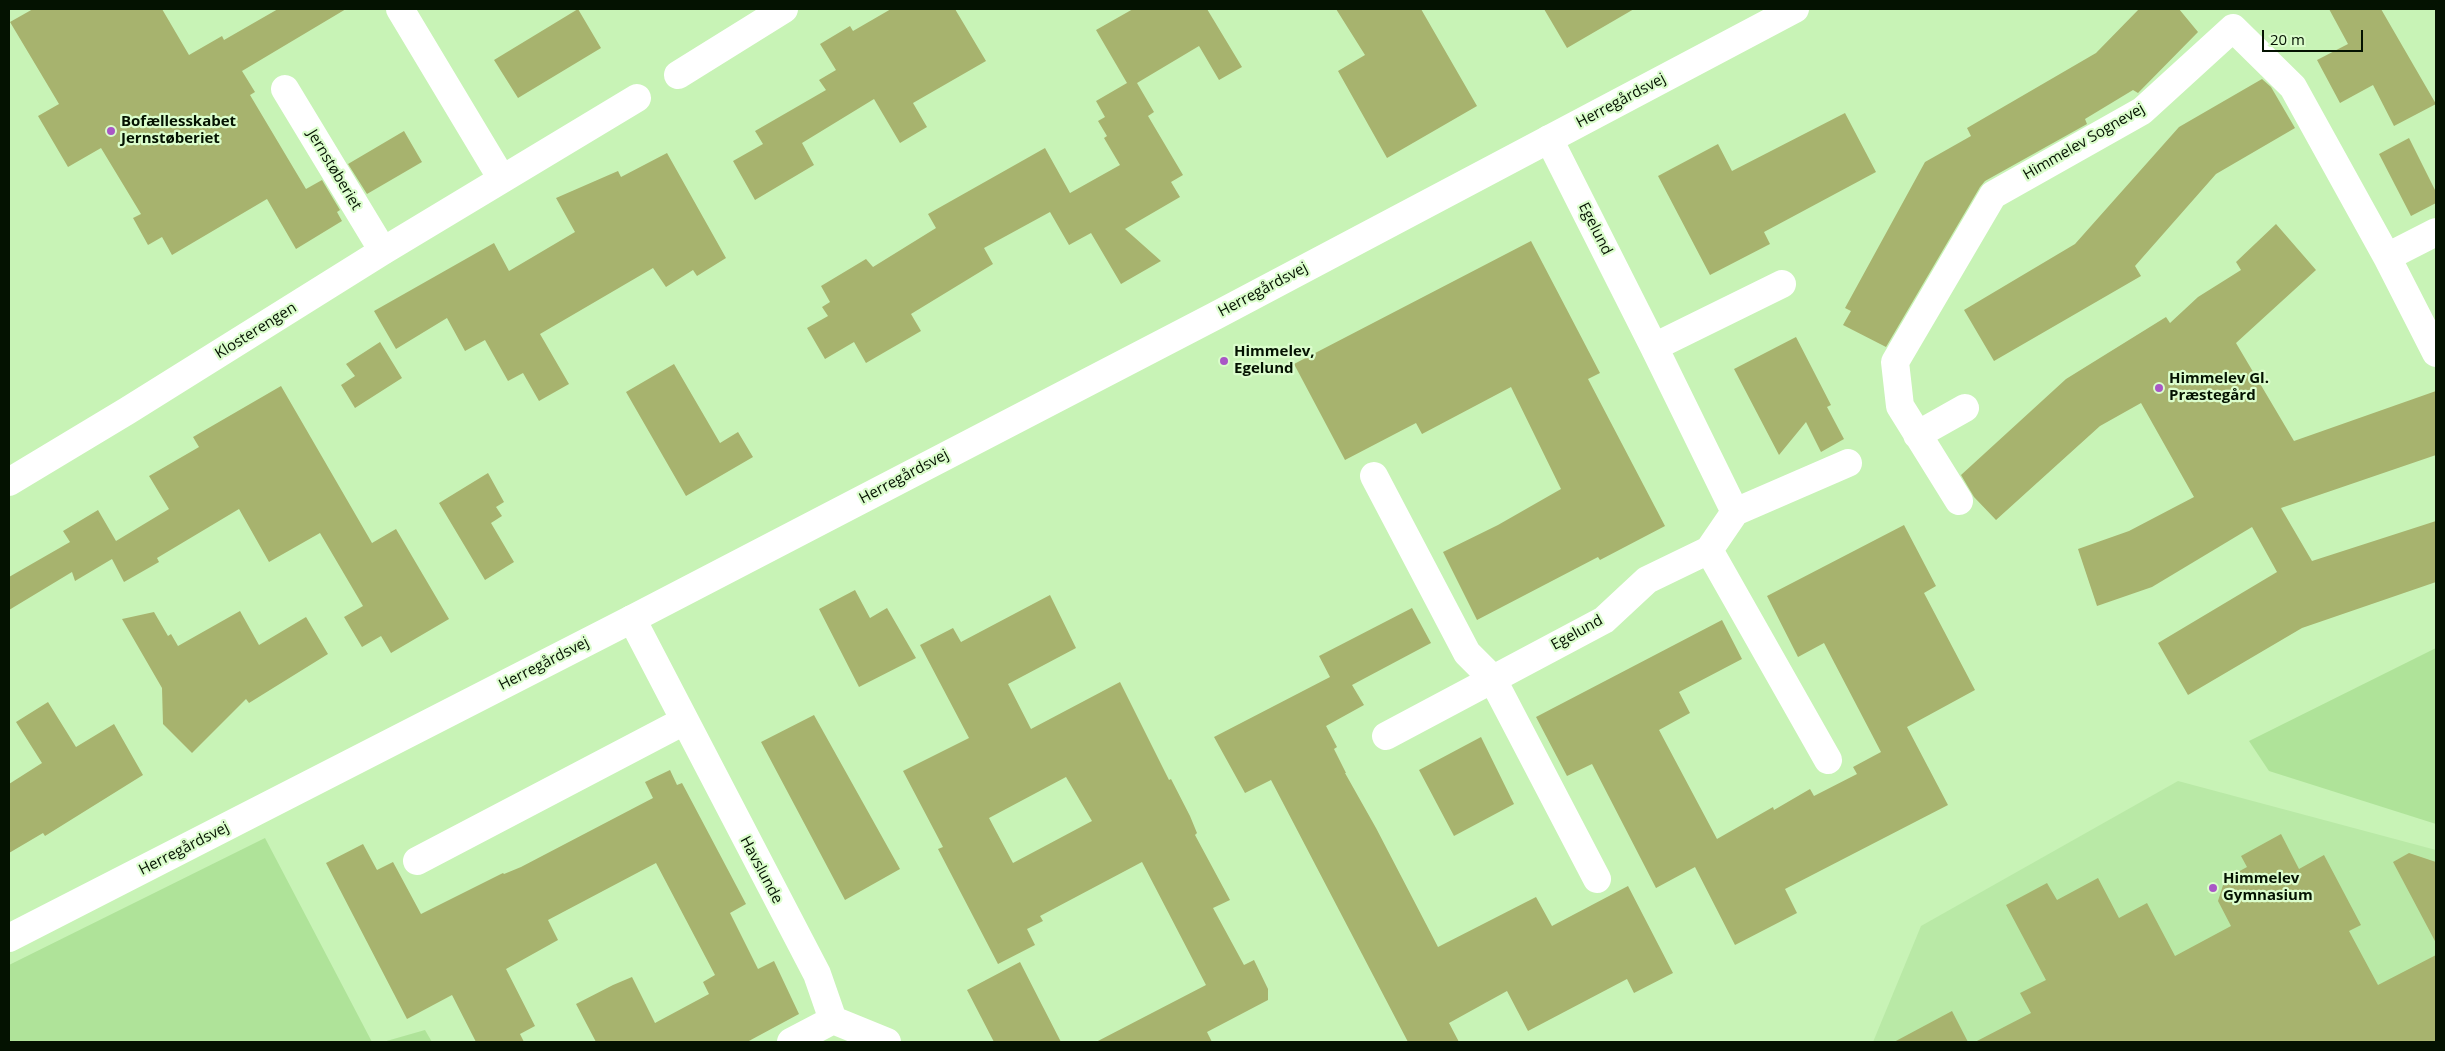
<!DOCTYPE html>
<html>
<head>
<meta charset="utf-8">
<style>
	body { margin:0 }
	#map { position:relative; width:2445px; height:1051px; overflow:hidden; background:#c8f3b6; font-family:"Open Sans",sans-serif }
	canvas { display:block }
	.frame { position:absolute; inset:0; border:10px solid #041201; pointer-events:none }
	.scale { position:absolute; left:2262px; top:30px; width:101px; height:22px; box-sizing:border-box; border:2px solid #041201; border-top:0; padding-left:6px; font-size:15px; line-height:18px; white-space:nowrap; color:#041201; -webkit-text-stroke:4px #dbfdcc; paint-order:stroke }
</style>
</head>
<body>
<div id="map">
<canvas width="2445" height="1051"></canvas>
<div class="frame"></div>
<div class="scale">20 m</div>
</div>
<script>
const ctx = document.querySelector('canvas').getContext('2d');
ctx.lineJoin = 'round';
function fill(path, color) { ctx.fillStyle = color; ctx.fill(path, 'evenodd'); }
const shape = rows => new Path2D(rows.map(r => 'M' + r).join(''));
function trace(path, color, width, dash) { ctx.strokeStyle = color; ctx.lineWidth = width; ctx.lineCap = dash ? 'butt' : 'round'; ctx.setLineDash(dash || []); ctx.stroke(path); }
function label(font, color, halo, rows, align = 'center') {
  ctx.font = font + ' "Open Sans",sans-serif'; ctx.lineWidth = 4.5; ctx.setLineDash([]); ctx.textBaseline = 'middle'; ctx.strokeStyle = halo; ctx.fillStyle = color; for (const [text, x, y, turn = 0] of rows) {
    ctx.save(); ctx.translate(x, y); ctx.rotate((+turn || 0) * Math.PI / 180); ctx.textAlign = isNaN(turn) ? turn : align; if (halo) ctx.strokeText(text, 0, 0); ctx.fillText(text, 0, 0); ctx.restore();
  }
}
const built = shape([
	[2178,781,2436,850,2436,1042,1873,1042,1921,926]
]);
const green = shape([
	[2436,648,2436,824,2269,771,2249,741],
	[265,838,372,1042,9,1042,9,965],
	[425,1030,432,1042,383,1042]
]);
const building = shape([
	[33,9,162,9,189,55,222,36,224,40,278,9,346,9,242,71,255,92,250,95,306,189,322,180,340,210,337,212,342,221,296,249,267,199,172,255,162,237,148,245,133,218,141,214,101,148,68,167,38,116,59,104,10,22],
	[578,9,601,48,518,98,494,60],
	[891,9,955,9,986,61,913,103,927,127,900,143,874,99,802,143,814,165,755,200,733,161,763,144,755,131,826,90,819,80,836,70,820,44,850,26,853,31],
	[1133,9,1207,9,1242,67,1219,80,1199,46,1137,83,1154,112,1148,116,1183,175,1171,182,1180,197,1125,229,1161,261,1121,284,1091,233,1069,245,1050,212,984,248,993,264,911,314,921,331,866,363,854,342,825,359,807,328,828,316,822,307,830,302,821,286,866,259,873,267,936,228,928,214,1045,148,1070,193,1120,165,1104,138,1107,136,1098,121,1105,117,1096,101,1127,83,1096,30],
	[1336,9,1421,9,1477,106,1387,158,1338,71,1365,55],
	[1544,9,1634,9,1567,48],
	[2139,9,2179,9,2198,32,2138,93,2133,90,2085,119,2087,124,1985,181,1980,187,1886,347,1843,325,1851,311,1845,308,1925,162,1971,136,1967,128,2096,53],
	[2329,9,2381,9,2436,104,2394,126,2373,85,2340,103,2317,60,2348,44],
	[2262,79,2271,87,2295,128,2216,174,2135,266,2141,276,1994,361,1964,310,2075,244,2179,127],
	[1845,113,1876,172,1764,232,1770,244,1710,275,1658,176,1718,144,1732,171],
	[404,131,422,162,367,194,348,164],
	[2409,138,2436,192,2436,203,2411,216,2379,154],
	[667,153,726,258,697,276,693,270,666,287,653,268,540,334,569,384,539,401,523,373,508,381,485,340,465,351,447,318,396,349,374,311,494,243,509,271,575,232,556,198,618,171,621,177],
	[2276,224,2316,270,2236,343,2294,441,2436,391,2436,455,2281,508,2312,561,2436,521,2436,582,2302,628,2188,695,2158,643,2277,572,2252,527,2152,587,2097,606,2078,549,2129,531,2194,497,2141,403,2100,426,1996,520,1974,497,1961,475,2066,379,2166,317,2170,323,2198,297,2241,270,2236,262],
	[1531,241,1600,373,1588,379,1665,526,1600,560,1598,557,1477,620,1443,552,1498,525,1561,489,1511,387,1422,434,1416,423,1345,460,1294,364],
	[1796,337,1831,405,1827,407,1844,439,1821,452,1806,422,1779,455,1734,369],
	[380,342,402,378,355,408,341,385,355,376,346,364],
	[674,364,720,443,738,432,753,457,686,496,626,392],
	[281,386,372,543,396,529,449,619,391,653,381,636,362,647,344,617,363,606,320,533,269,562,239,509,157,558,159,562,124,582,112,559,75,581,72,572,9,610,9,577,70,542,63,531,98,510,116,541,169,509,149,476,199,447,193,437],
	[488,473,504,502,496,507,502,516,491,523,514,562,485,580,439,503],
	[1904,525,1936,586,1924,593,1975,690,1907,727,1948,805,1785,889,1797,913,1735,945,1695,867,1656,888,1592,764,1567,776,1536,717,1722,620,1742,659,1679,692,1690,713,1659,730,1717,839,1773,807,1774,810,1810,789,1814,796,1857,774,1853,767,1881,752,1824,643,1798,657,1767,596],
	[855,590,870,618,887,608,916,658,859,687,819,609],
	[1050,595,1076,648,1008,684,1031,729,1120,682,1169,780,1171,779,1190,816,1197,833,1195,835,1230,900,1213,908,1244,965,1254,960,1268,989,1268,1000,1207,1032,1212,1042,1096,1042,1206,985,1142,862,1040,916,1043,921,1027,929,1035,945,998,964,938,849,943,847,903,771,969,738,920,645,953,628,961,642],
	[1066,777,1092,821,1013,863,989,818],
	[1412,608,1431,643,1352,685,1364,705,1326,726,1337,747,1334,749,1346,773,1345,773,1376,828,1438,947,1536,897,1552,926,1628,886,1673,973,1634,993,1627,979,1528,1031,1507,991,1449,1023,1459,1042,1408,1042,1271,780,1245,793,1214,737,1330,677,1319,656],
	[240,611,259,645,306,617,328,654,249,703,246,699,192,753,163,724,162,688,122,619,154,612,168,636,171,634,178,646],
	[48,702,76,747,114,724,143,775,45,836,43,833,9,853,9,784,42,763,16,722],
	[814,715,900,869,845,900,761,742],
	[1481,737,1514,804,1454,836,1419,770],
	[670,770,677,785,682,783,746,904,730,913,758,969,774,961,799,1014,747,1042,596,1042,576,1004,613,985,632,977,655,1023,709,994,703,982,715,975,656,863,548,920,558,940,506,969,535,1026,520,1034,524,1042,476,1042,452,995,407,1019,326,863,363,844,377,870,393,862,421,914,503,873,504,874,521,867,653,798,645,782],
	[2281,834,2299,869,2324,855,2361,925,2349,931,2378,985,2436,955,2436,1042,1975,1042,2031,1013,2020,993,2046,980,2006,905,2047,883,2057,900,2098,878,2119,918,2147,903,2175,956,2231,926,2218,901,2225,879,2247,867,2241,856],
	[2409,853,2436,862,2436,943,2393,862],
	[1020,962,1043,1007,1061,1042,994,1042,967,990],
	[1952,1011,1968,1042,1894,1042]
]);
const minor = shape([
	[400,9,502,179],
	[678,75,784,9],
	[285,89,383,251],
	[2387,257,2436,353],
	[1654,347,1782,284],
	[1917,435,1965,408],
	[1374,476,1467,653,1492,678,1597,879],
	[9,482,127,411,383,251,637,98],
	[1959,501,1900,406,1895,362,1993,195,2142,111,2233,28,2293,87,2387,257,2436,232],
	[1735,512,1848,463],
	[1709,550,1828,760],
	[632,619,817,974,833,1020,887,1042],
	[1386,736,1604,620,1647,580,1709,550,1735,512,1654,347,1549,139],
	[417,861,684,721],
	[791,1042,833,1020]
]);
const tertiary = shape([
	[9,938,632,619,1215,316,1795,9]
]);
const markers = [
	[111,131,5,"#a957c6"],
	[1224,361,5,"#a957c6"],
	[2159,388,5,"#a957c6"],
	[2213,888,5,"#a957c6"]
];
const streetNames = [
	["Herregårdsvej",1621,101,-28],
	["Himmelev Sognevej",2084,142,-30],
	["Jernstøberiet",334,170,59],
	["Egelund",1595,229,63],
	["Herregårdsvej",1263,290,-28],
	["Klosterengen",256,331,-32],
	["Herregårdsvej",904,477,-28],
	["Egelund",1577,633,-29],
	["Herregårdsvej",544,664,-27],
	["Herregårdsvej",184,849,-27],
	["Havslunde",761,870,62]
];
const poiNames = [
	["Bofællesskabet",121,122],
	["Jernstøberiet",121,139],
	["Himmelev,",1234,352],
	["Egelund",1234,369],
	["Himmelev Gl.",2169,379],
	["Præstegård",2169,396],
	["Himmelev",2223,879],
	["Gymnasium",2223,896]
];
fill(built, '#b9e9a6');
fill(green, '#afe399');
fill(building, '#a7b36e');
trace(minor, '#fff', 28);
trace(tertiary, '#fff', 28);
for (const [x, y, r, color] of markers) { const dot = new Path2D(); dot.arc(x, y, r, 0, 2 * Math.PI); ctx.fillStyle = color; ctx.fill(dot); trace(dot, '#dbfdcc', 2); }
label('15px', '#041201', '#dbfdcc', streetNames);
label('bold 15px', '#041201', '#dbfdcc', poiNames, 'left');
</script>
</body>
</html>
